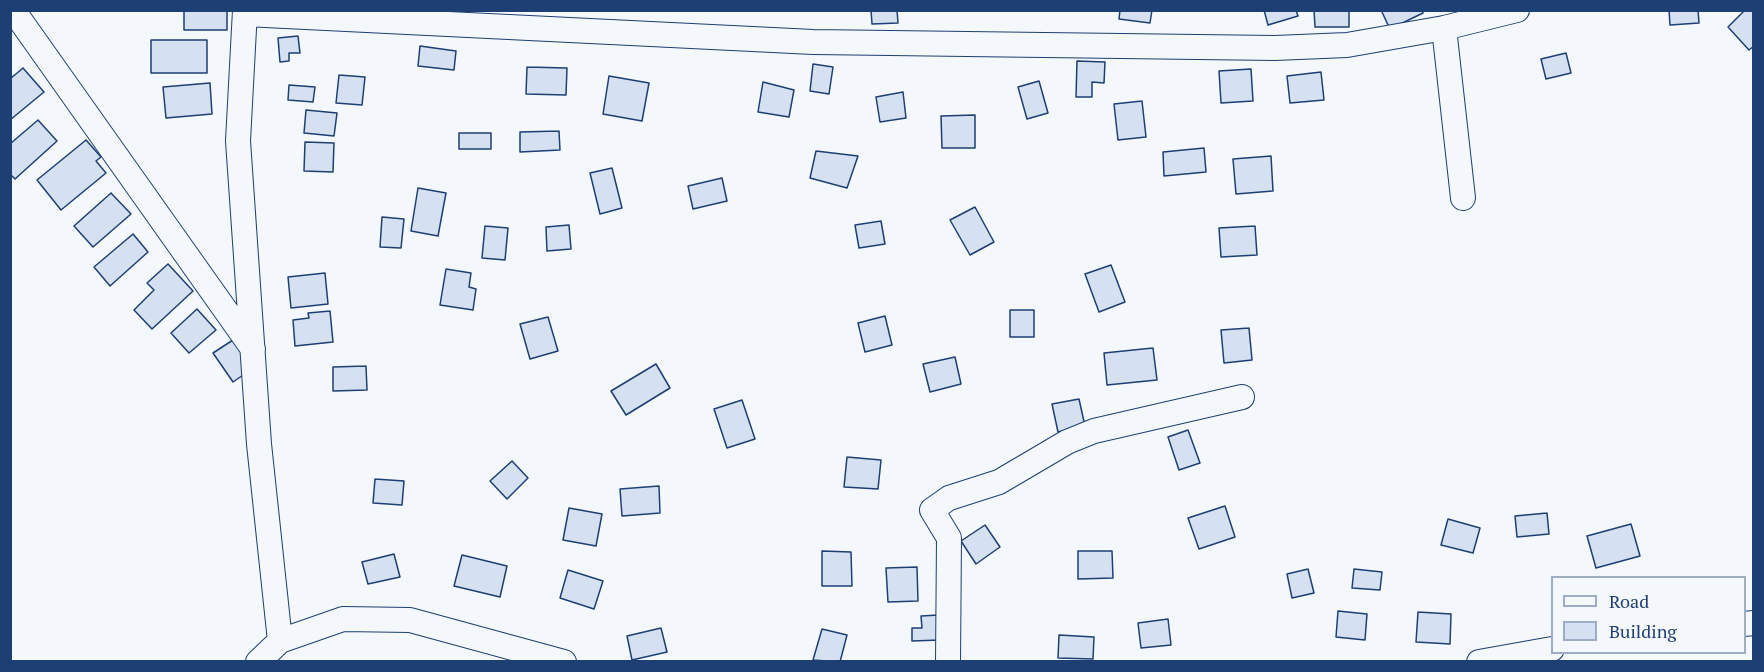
<!DOCTYPE html>
<html>
<head>
<meta charset="utf-8">
<style>
	body { margin:0 }
	#map { position:relative; width:1764px; height:672px; overflow:hidden; background:#f4f7fb; font-family:"PT Serif",serif }
	canvas { display:block }
	.frame { position:absolute; inset:0; border:12px solid #1d3f73; pointer-events:none }
	.legend { position:absolute; left:1551px; top:576px; width:195px; height:78px; box-sizing:border-box; background:#f4f7fb; border:2px solid #9eadc5; margin:0; padding:8px 10px; list-style:none; font-size:18px; color:#1d3f73 }
	.legend li { display:flex; align-items:center; gap:12px; height:30px }
	.legend b { width:30px; border:2px solid #9eadc5 }
</style>
</head>
<body>
<div id="map">
<canvas width="1764" height="672"></canvas>
<div class="frame"></div>
<ul class="legend">
<li><b style="height:8px;background:#f4f7fb"></b>Road</li>
<li><b style="height:16px;background:#d5e0f0"></b>Building</li>
</ul>
</div>
<script>
const ctx = document.querySelector('canvas').getContext('2d');
ctx.lineJoin = 'round';
function fill(path, color) { ctx.fillStyle = color; ctx.fill(path, 'evenodd'); }
const shape = rows => new Path2D(rows.map(r => 'M' + r).join(''));
function trace(path, color, width, dash) { ctx.strokeStyle = color; ctx.lineWidth = width; ctx.lineCap = dash ? 'butt' : 'round'; ctx.setLineDash(dash || []); ctx.stroke(path); }
const building = shape([
	[184,10,227,10,227,30,184,30,184,10],
	[871,10,897,10,898,23,872,24,871,10],
	[1120,10,1152,10,1150,23,1119,19,1120,10],
	[1264,10,1296,10,1298,16,1268,25,1264,10],
	[1314,10,1349,10,1349,27,1315,27,1314,10],
	[1381,10,1422,10,1423,13,1390,29,1381,10],
	[1669,10,1698,10,1699,23,1670,25,1669,10],
	[1754,10,1754,46,1749,50,1728,27,1745,10,1754,10],
	[298,36,300,53,289,53,289,61,280,62,278,38,298,36],
	[151,40,207,40,207,73,151,73,151,40],
	[420,46,456,51,454,70,418,66,420,46],
	[1566,53,1571,73,1546,79,1541,59,1566,53],
	[1077,61,1105,62,1104,83,1092,82,1092,97,1076,97,1077,61],
	[813,64,833,67,829,94,810,91,813,64],
	[527,67,567,68,566,95,526,94,527,67],
	[23,68,44,92,10,120,10,79,23,68],
	[1251,69,1253,101,1221,103,1219,71,1251,69],
	[1321,72,1324,100,1290,103,1287,76,1321,72],
	[339,75,365,77,362,105,336,103,339,75],
	[609,76,649,83,642,121,603,114,609,76],
	[1039,81,1048,113,1027,119,1018,87,1039,81],
	[763,82,794,90,789,117,758,112,763,82],
	[210,83,212,114,166,118,163,87,210,83],
	[289,85,315,87,313,102,288,100,289,85],
	[903,92,906,118,880,122,876,97,903,92],
	[1142,101,1146,137,1118,140,1114,104,1142,101],
	[306,110,337,113,334,136,304,133,306,110],
	[975,115,975,148,942,148,941,116,975,115],
	[38,120,57,141,15,179,10,174,10,144,38,120],
	[559,131,560,150,520,152,520,132,559,131],
	[459,133,491,133,491,149,459,149,459,133],
	[86,140,101,157,96,161,106,173,61,210,37,180,86,140],
	[305,142,334,143,333,172,304,171,305,142],
	[1204,148,1206,172,1164,176,1163,152,1204,148],
	[816,151,858,156,847,188,810,178,816,151],
	[1271,156,1273,191,1236,194,1233,159,1271,156],
	[612,168,622,208,600,214,590,173,612,168],
	[722,178,727,201,693,209,688,186,722,178],
	[418,188,446,193,438,236,411,231,418,188],
	[111,193,131,214,93,247,74,226,111,193],
	[975,207,994,242,970,255,950,220,975,207],
	[382,217,404,219,401,248,380,247,382,217],
	[881,221,885,244,859,248,855,225,881,221],
	[569,225,571,249,547,251,546,227,569,225],
	[485,226,508,228,505,260,482,258,485,226],
	[1255,226,1257,255,1221,257,1219,228,1255,226],
	[133,234,148,252,110,286,94,267,133,234],
	[168,264,193,291,152,329,134,310,154,290,147,283,168,264],
	[1111,265,1125,302,1099,312,1085,274,1111,265],
	[446,269,471,273,469,287,476,289,473,310,440,305,446,269],
	[325,273,328,304,291,308,288,277,325,273],
	[197,309,216,330,189,353,171,333,197,309],
	[1010,310,1034,310,1034,337,1010,337,1010,310],
	[330,311,333,342,295,346,293,320,309,318,308,313,330,311],
	[885,316,892,345,865,352,858,323,885,316],
	[548,317,558,351,530,359,520,324,548,317],
	[1249,328,1252,360,1224,363,1221,330,1249,328],
	[233,340,252,369,233,382,213,353,233,340],
	[1153,348,1157,380,1107,385,1104,353,1153,348],
	[955,357,961,384,930,392,923,364,955,357],
	[656,364,670,388,626,415,611,391,656,364],
	[366,366,367,390,333,391,333,367,366,366],
	[1079,399,1085,426,1058,432,1052,404,1079,399],
	[742,400,755,439,727,448,714,409,742,400],
	[1188,430,1200,463,1179,470,1168,437,1188,430],
	[847,457,881,460,878,489,844,487,847,457],
	[512,461,528,478,507,499,490,481,512,461],
	[375,479,404,481,402,505,373,503,375,479],
	[659,486,660,513,622,516,620,489,659,486],
	[1225,506,1235,537,1199,549,1188,518,1225,506],
	[569,508,602,514,596,546,563,540,569,508],
	[1547,513,1549,534,1517,537,1515,516,1547,513],
	[1448,519,1480,528,1473,553,1441,545,1448,519],
	[1631,524,1640,556,1596,568,1587,536,1631,524],
	[985,525,1000,547,976,564,961,541,985,525],
	[822,551,851,552,852,586,822,586,822,551],
	[1078,551,1112,551,1113,578,1078,579,1078,551],
	[394,554,400,577,368,584,362,562,394,554],
	[462,555,507,566,500,597,454,586,462,555],
	[917,567,918,601,888,602,886,568,917,567],
	[1308,569,1314,593,1292,598,1287,574,1308,569],
	[1354,569,1382,572,1380,590,1352,588,1354,569],
	[568,570,603,581,594,609,560,598,568,570],
	[1338,611,1367,614,1365,640,1336,637,1338,611],
	[1418,612,1451,614,1450,644,1416,642,1418,612],
	[939,615,940,640,912,641,912,628,922,628,921,616,939,615],
	[1168,619,1171,645,1141,648,1138,623,1168,619],
	[661,628,667,652,632,660,627,636,661,628],
	[822,629,847,635,840,662,813,660,822,629],
	[1059,635,1094,637,1093,659,1058,658,1059,635]
]);
const minor = shape([
	[13,10,253,349],
	[245,10,238,141,259,444,280,641],
	[245,14,813,42,1275,48,1347,45,1444,28,1517,10],
	[1444,28,1463,198],
	[1744,624,1754,623],
	[258,662,280,641,343,619,410,620,564,662],
	[948,662,949,538,932,510,949,498,999,482,1067,442,1094,431,1242,397],
	[1479,662,1552,649]
]);
fill(building, '#d5e0f0');
trace(building, '#1d3f73', 1.5);
trace(minor, '#1d3f73', 26);
trace(minor, '#f4f7fb', 24);
</script>
</body>
</html>
